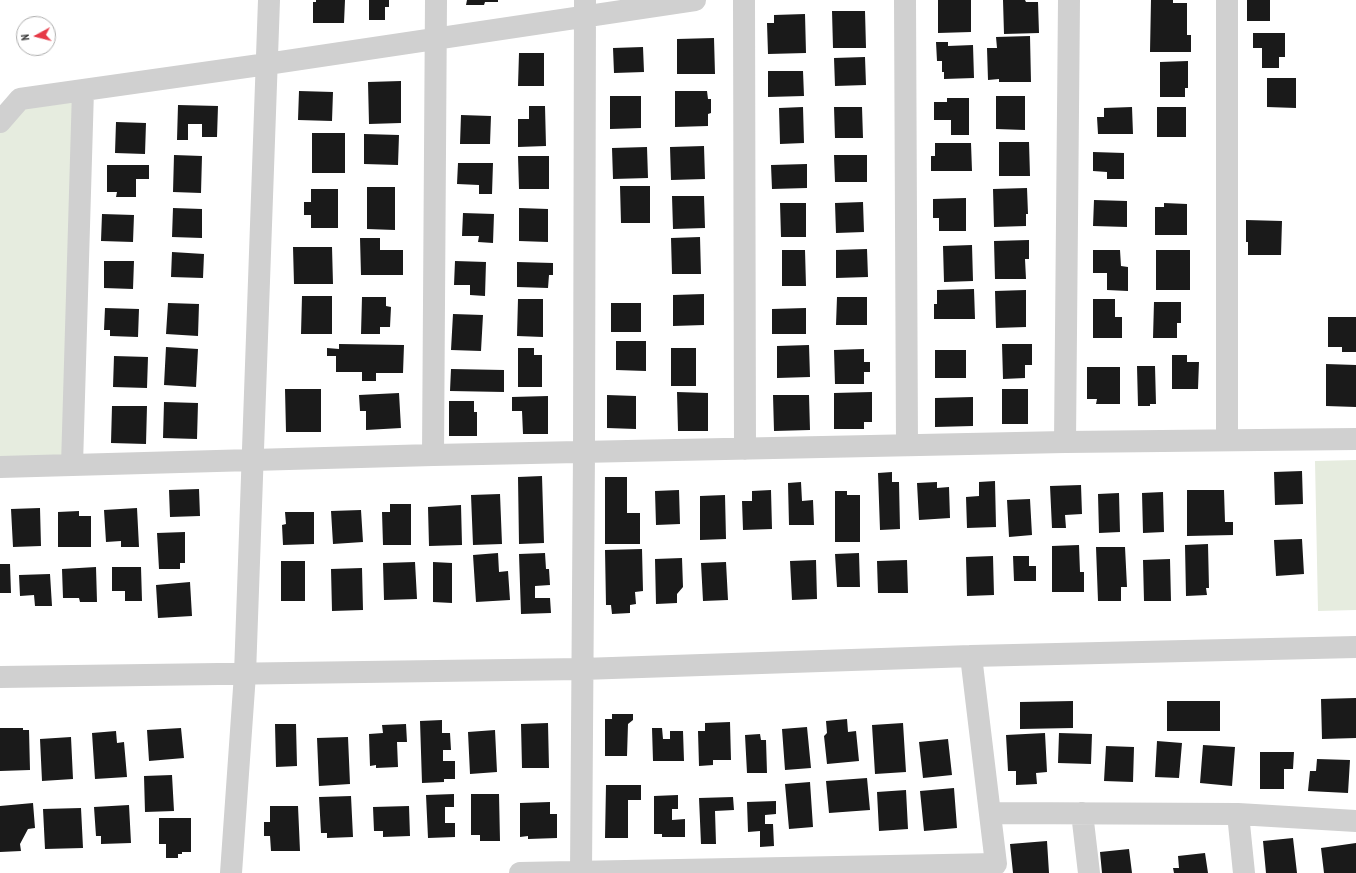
<!DOCTYPE html>
<html>
<head>
<meta charset="utf-8">
<style>
	body { margin:0 }
	#map { position:relative; width:1356px; height:873px; overflow:hidden; background:#fff; font-family:"PT Sans Narrow",sans-serif }
	canvas { display:block }
	.north { position:absolute; left:16px; top:16px; width:40px; height:40px; box-sizing:border-box; background:#fff; border:1px solid #adadad; border-radius:50%; rotate:263deg; font-size:11px; font-weight:700; line-height:16px; text-align:center; color:#333 }
	.north::after { content:''; display:block; margin:auto; width:14px; height:18px; background:#e63946; clip-path:polygon(50% 0,100% 100%,50% 72%,0 100%) }
</style>
</head>
<body>
<div id="map">
<canvas width="1356" height="873"></canvas>
<div class="north">N</div>
</div>
<script>
const ctx = document.querySelector('canvas').getContext('2d');
ctx.lineJoin = 'round';
function fill(path, color) { ctx.fillStyle = color; ctx.fill(path, 'evenodd'); }
const shape = rows => new Path2D(rows.map(r => 'M' + r).join(''));
function trace(path, color, width, dash) { ctx.strokeStyle = color; ctx.lineWidth = width; ctx.lineCap = dash ? 'butt' : 'round'; ctx.setLineDash(dash || []); ctx.stroke(path); }
const green = shape([
	[83,90,72,465,0,467,0,122,20,99],
	[1356,460,1356,610,1318,611,1315,461]
]);
const building = shape([
	[316,0,345,0,344,23,313,23,313,2,316,2],
	[369,0,389,0,389,7,385,7,385,20,369,20],
	[467,0,498,0,498,2,485,2,484,5,466,5],
	[938,0,971,0,971,32,938,33],
	[1003,0,1025,0,1026,2,1038,2,1039,33,1004,34],
	[1151,0,1173,0,1173,3,1187,3,1187,35,1191,35,1191,52,1150,52],
	[1247,0,1270,0,1270,21,1247,21],
	[832,11,865,11,866,48,833,48],
	[805,14,806,53,768,54,767,23,774,23,774,15],
	[1253,33,1285,33,1285,57,1279,57,1279,68,1262,68,1262,48,1253,48],
	[1030,36,1031,82,999,82,999,79,988,80,987,48,997,48,996,37],
	[714,38,715,74,677,74,677,39],
	[936,42,948,42,948,46,973,45,974,78,944,79,944,72,942,72,942,61,937,61],
	[643,47,644,72,614,73,613,48],
	[519,53,544,53,544,86,518,86],
	[865,57,866,85,835,86,834,58],
	[1188,61,1188,88,1185,88,1185,97,1160,97,1160,62],
	[768,71,803,71,804,96,768,97],
	[1267,78,1296,78,1296,108,1267,107],
	[401,81,401,123,369,124,368,82],
	[299,91,333,92,332,121,298,120],
	[675,91,707,91,708,99,711,99,711,113,708,114,708,126,675,127],
	[610,96,641,96,641,128,610,129],
	[996,96,1025,96,1025,130,996,129],
	[947,98,969,98,969,135,951,135,951,120,934,120,934,102,947,102],
	[178,105,218,106,217,137,202,137,202,124,188,124,188,140,177,140],
	[529,106,545,106,546,146,518,147,518,119,529,119],
	[803,107,804,143,780,144,779,108],
	[834,107,862,107,863,138,835,138],
	[1132,107,1133,134,1098,134,1097,117,1104,117,1104,108],
	[1157,107,1186,107,1186,137,1157,137],
	[461,115,491,116,490,144,460,144],
	[116,122,146,123,145,154,115,153],
	[312,133,345,133,345,173,312,173],
	[364,134,399,135,398,165,364,164],
	[999,142,1029,142,1030,176,999,176],
	[935,143,971,143,972,171,931,171,931,156,935,156],
	[704,146,705,179,671,180,670,147],
	[647,147,648,178,613,179,612,148],
	[1093,152,1124,153,1124,179,1107,179,1107,172,1093,171],
	[174,155,202,156,201,193,173,192],
	[834,155,867,155,867,182,835,182],
	[518,156,549,156,549,189,519,189],
	[458,163,493,163,492,194,479,194,479,185,457,184],
	[807,164,807,188,772,189,771,165],
	[107,165,149,165,149,179,136,179,136,197,116,197,117,192,107,192],
	[620,186,650,186,650,223,621,223],
	[367,187,395,187,395,230,367,229],
	[1027,188,1028,214,1026,214,1026,226,994,227,993,189],
	[311,189,338,189,338,228,311,228,311,215,304,215,304,202,311,202],
	[672,196,704,196,705,228,673,229],
	[966,198,966,231,939,231,939,218,933,218,933,199],
	[1094,200,1127,201,1127,227,1093,226],
	[863,202,864,232,836,233,835,203],
	[780,203,806,203,806,237,781,237],
	[1164,203,1187,204,1187,235,1155,235,1155,207,1164,207],
	[173,208,202,209,202,238,172,237],
	[519,208,548,209,548,242,519,241],
	[463,213,494,214,493,243,478,242,479,236,462,236],
	[102,214,134,215,133,242,101,241],
	[1246,220,1282,221,1281,255,1248,255,1248,242,1246,242],
	[700,237,701,274,672,274,671,238],
	[360,238,380,238,380,250,403,250,403,275,361,275],
	[1029,240,1029,259,1025,259,1026,279,995,279,994,241],
	[972,245,973,281,944,282,943,246],
	[293,247,332,247,333,284,294,284],
	[867,249,868,277,836,278,836,250],
	[782,250,805,250,806,286,782,286],
	[1093,250,1120,250,1121,266,1128,267,1128,291,1107,290,1107,273,1093,273],
	[1156,250,1190,250,1190,290,1156,290],
	[172,252,204,254,203,278,171,277],
	[104,261,134,261,133,289,104,288],
	[455,261,486,262,485,296,470,295,470,285,454,285],
	[517,262,553,263,553,275,549,275,548,288,517,287],
	[974,289,975,319,934,319,934,304,937,304,937,290],
	[1026,290,1026,327,996,328,995,291],
	[704,294,704,325,673,326,673,295],
	[302,296,332,296,332,334,301,334],
	[362,297,386,297,386,306,391,307,390,327,380,327,380,334,361,334],
	[837,297,867,297,867,325,836,325],
	[518,299,543,299,543,337,517,336],
	[1093,299,1115,299,1115,317,1122,317,1122,338,1093,338],
	[1154,302,1181,302,1181,323,1177,323,1177,338,1153,338],
	[168,303,199,304,198,336,166,334],
	[611,303,641,303,641,332,611,332],
	[105,308,139,309,138,337,110,336,110,330,104,330],
	[806,308,806,334,772,334,772,309],
	[453,314,483,315,481,351,451,350],
	[1328,317,1356,317,1356,352,1342,352,1342,347,1328,347],
	[616,341,646,341,646,371,616,370],
	[339,344,404,345,403,373,376,373,376,381,362,381,362,372,336,372,336,356,327,356,327,348,339,349],
	[1002,344,1032,344,1032,365,1025,365,1025,378,1003,379],
	[809,345,810,377,777,378,777,346],
	[166,347,198,349,196,387,164,385],
	[518,348,534,348,534,355,542,355,542,387,518,387],
	[671,348,696,348,696,386,671,386],
	[864,349,864,362,870,362,870,372,864,372,864,384,835,384,834,350],
	[935,350,966,350,966,378,935,378],
	[1172,355,1187,355,1187,362,1199,362,1198,389,1172,389],
	[114,356,148,357,147,388,113,387],
	[1326,364,1356,365,1356,407,1326,406],
	[1137,366,1155,366,1156,404,1150,404,1150,406,1138,406],
	[1087,367,1120,367,1120,404,1096,404,1097,399,1087,399],
	[451,369,504,370,504,392,450,391],
	[285,389,321,389,321,432,286,432],
	[1002,389,1028,389,1028,424,1002,424],
	[677,392,708,393,708,431,678,431],
	[872,392,872,422,864,422,864,429,834,429,834,393],
	[399,393,401,428,366,430,366,411,360,411,359,395],
	[607,395,636,396,636,429,607,428],
	[773,395,809,395,810,430,774,431],
	[548,396,548,434,523,434,522,411,512,411,512,397],
	[973,397,973,426,935,427,935,398],
	[449,401,474,401,474,412,477,412,477,436,449,436],
	[164,402,198,403,197,439,163,438],
	[112,406,147,406,146,444,111,443],
	[1302,471,1303,504,1275,505,1274,472],
	[892,472,892,482,899,482,900,529,880,530,878,473],
	[542,476,544,543,519,544,518,477],
	[605,477,627,477,627,513,640,513,640,544,605,544],
	[995,481,996,527,967,528,966,497,979,496,979,482],
	[801,482,802,501,813,500,814,525,789,525,788,483],
	[937,482,937,488,949,487,950,518,919,520,917,483],
	[1081,485,1082,514,1065,515,1066,528,1052,528,1050,486],
	[199,489,200,516,170,517,169,490],
	[679,490,680,524,656,525,655,491],
	[771,490,772,529,743,530,742,501,752,501,752,491],
	[1187,490,1224,490,1225,522,1233,522,1233,535,1187,536],
	[835,491,847,491,847,495,860,495,860,542,835,542],
	[1163,492,1164,532,1143,533,1142,493],
	[1119,493,1120,532,1099,533,1098,494],
	[500,494,502,544,473,545,471,495],
	[725,495,726,539,700,540,700,496],
	[1030,499,1032,535,1009,537,1007,500],
	[390,504,411,504,411,545,383,545,382,512,390,512],
	[461,505,462,545,429,546,428,507],
	[40,508,41,546,13,547,11,509],
	[137,508,139,547,121,547,121,541,106,542,104,510],
	[361,510,363,542,333,544,331,511],
	[79,511,79,516,91,516,91,547,58,547,58,512],
	[285,512,314,512,314,544,283,545,282,525,286,524],
	[185,532,185,563,180,563,180,569,159,569,157,533],
	[1302,539,1304,574,1276,576,1274,540],
	[1208,544,1209,588,1206,588,1207,595,1186,596,1185,545],
	[1079,545,1080,572,1084,572,1084,592,1052,592,1052,546],
	[1096,547,1125,547,1127,587,1121,587,1121,601,1098,601],
	[642,549,643,591,635,592,636,604,630,605,630,613,612,614,611,605,606,605,605,550],
	[498,553,499,572,508,571,510,600,476,602,473,555],
	[545,553,546,569,549,569,550,585,535,586,535,598,550,598,551,613,521,614,519,554],
	[859,553,860,587,837,587,835,554],
	[993,556,994,595,967,596,966,557],
	[1013,556,1029,556,1029,566,1036,566,1036,581,1014,581],
	[682,558,683,587,677,594,677,603,656,604,655,559],
	[1170,559,1171,601,1144,601,1143,560],
	[816,560,817,599,792,600,790,561],
	[907,560,908,593,878,593,877,561],
	[281,561,305,561,305,601,281,601],
	[415,562,417,599,384,600,383,563],
	[433,562,452,563,452,603,433,602],
	[726,562,728,600,703,601,701,563],
	[0,564,10,564,11,593,0,593],
	[96,567,97,602,80,602,79,598,63,598,62,569],
	[112,567,141,567,142,601,125,601,125,591,112,591],
	[362,568,363,610,332,611,331,569],
	[50,574,52,606,35,606,34,595,20,596,19,575],
	[190,582,192,616,158,618,156,585],
	[1356,698,1356,738,1322,739,1321,699],
	[1073,701,1073,728,1020,729,1020,702],
	[1167,701,1220,701,1220,731,1167,731],
	[612,714,633,714,633,720,628,724,627,756,605,756,605,719,612,719],
	[847,719,848,732,856,731,859,761,827,764,824,736,827,733,826,721],
	[442,720,442,733,450,733,451,750,443,750,443,761,455,761,455,779,444,779,444,782,422,783,420,721],
	[730,722,731,760,713,760,713,765,699,766,698,731,705,731,705,723],
	[548,723,549,768,522,768,521,724],
	[903,723,906,772,875,774,872,725],
	[275,724,296,724,297,766,276,767],
	[406,724,407,742,397,742,398,767,376,768,376,765,370,766,369,734,383,733,382,725],
	[807,727,811,768,785,770,782,729],
	[0,728,23,728,23,730,29,730,30,770,0,771],
	[181,728,184,758,149,761,147,730],
	[652,728,662,728,663,739,670,739,670,731,683,731,684,761,653,761],
	[495,730,497,772,470,774,468,732],
	[116,731,117,743,124,742,127,777,95,779,92,733],
	[1045,733,1047,772,1036,773,1037,784,1016,785,1016,771,1008,771,1006,735],
	[1059,733,1092,734,1091,764,1058,763],
	[760,734,761,740,766,740,767,773,747,773,745,735],
	[71,737,73,779,42,781,40,739],
	[348,737,350,784,319,786,317,738],
	[948,739,952,775,923,778,919,742],
	[1157,741,1182,743,1179,778,1155,777],
	[1203,745,1235,747,1232,786,1200,783],
	[1106,746,1134,747,1133,782,1104,781],
	[1260,752,1294,752,1293,769,1284,769,1284,789,1260,789],
	[1317,759,1350,760,1348,793,1308,791,1310,771,1316,771],
	[172,775,174,811,145,812,144,776],
	[867,778,870,810,829,813,826,781],
	[810,782,813,827,789,829,785,784],
	[606,785,641,785,641,800,628,800,628,838,605,838],
	[954,788,957,828,924,831,920,791],
	[906,790,908,829,879,831,877,792],
	[454,794,454,807,445,807,445,823,455,823,455,837,428,838,426,795],
	[471,794,499,794,500,841,480,841,480,835,471,835],
	[678,795,678,809,672,809,672,820,685,819,685,837,662,837,662,834,654,834,654,796],
	[351,796,353,837,327,838,327,833,321,833,319,797],
	[733,797,734,810,715,811,716,844,701,844,699,798],
	[776,801,776,814,765,815,765,824,773,824,774,846,760,847,760,831,748,832,747,802],
	[550,802,550,814,557,814,557,838,528,839,528,836,520,837,520,803],
	[33,803,35,828,28,829,20,844,21,851,0,852,0,806],
	[129,805,131,843,101,844,101,836,96,836,94,807],
	[270,806,298,806,300,851,271,851,270,836,264,836,264,822,270,822],
	[409,806,410,836,383,837,383,831,374,831,373,807],
	[81,808,83,848,45,849,43,809],
	[159,818,191,818,191,852,182,852,182,854,178,854,178,858,166,858,166,844,159,844],
	[1293,838,1297,873,1266,873,1263,841],
	[1047,841,1049,873,1013,873,1010,844],
	[1356,843,1356,873,1324,873,1321,848],
	[1129,849,1132,873,1102,873,1100,852],
	[1205,853,1208,873,1174,873,1173,868,1179,868,1178,856]
]);
const minor = shape([
	[744,0,745,449],
	[905,0,907,445],
	[1227,0,1227,440],
	[0,122,20,99,267,64,695,0],
	[1065,442,1069,0],
	[433,455,436,0],
	[72,465,83,90],
	[0,467,433,455,1065,442,1356,439],
	[0,677,582,669,971,656,1356,647],
	[990,813,1238,814,1356,821],
	[1082,813,1089,873],
	[1238,814,1244,873],
	[581,872,584,452,585,0],
	[231,873,245,674,269,0],
	[520,873,996,864,971,656]
]);
fill(green, '#e6ecdf');
fill(building, '#1a1a1a');
trace(minor, '#d0d0d0', 22);
</script>
</body>
</html>
